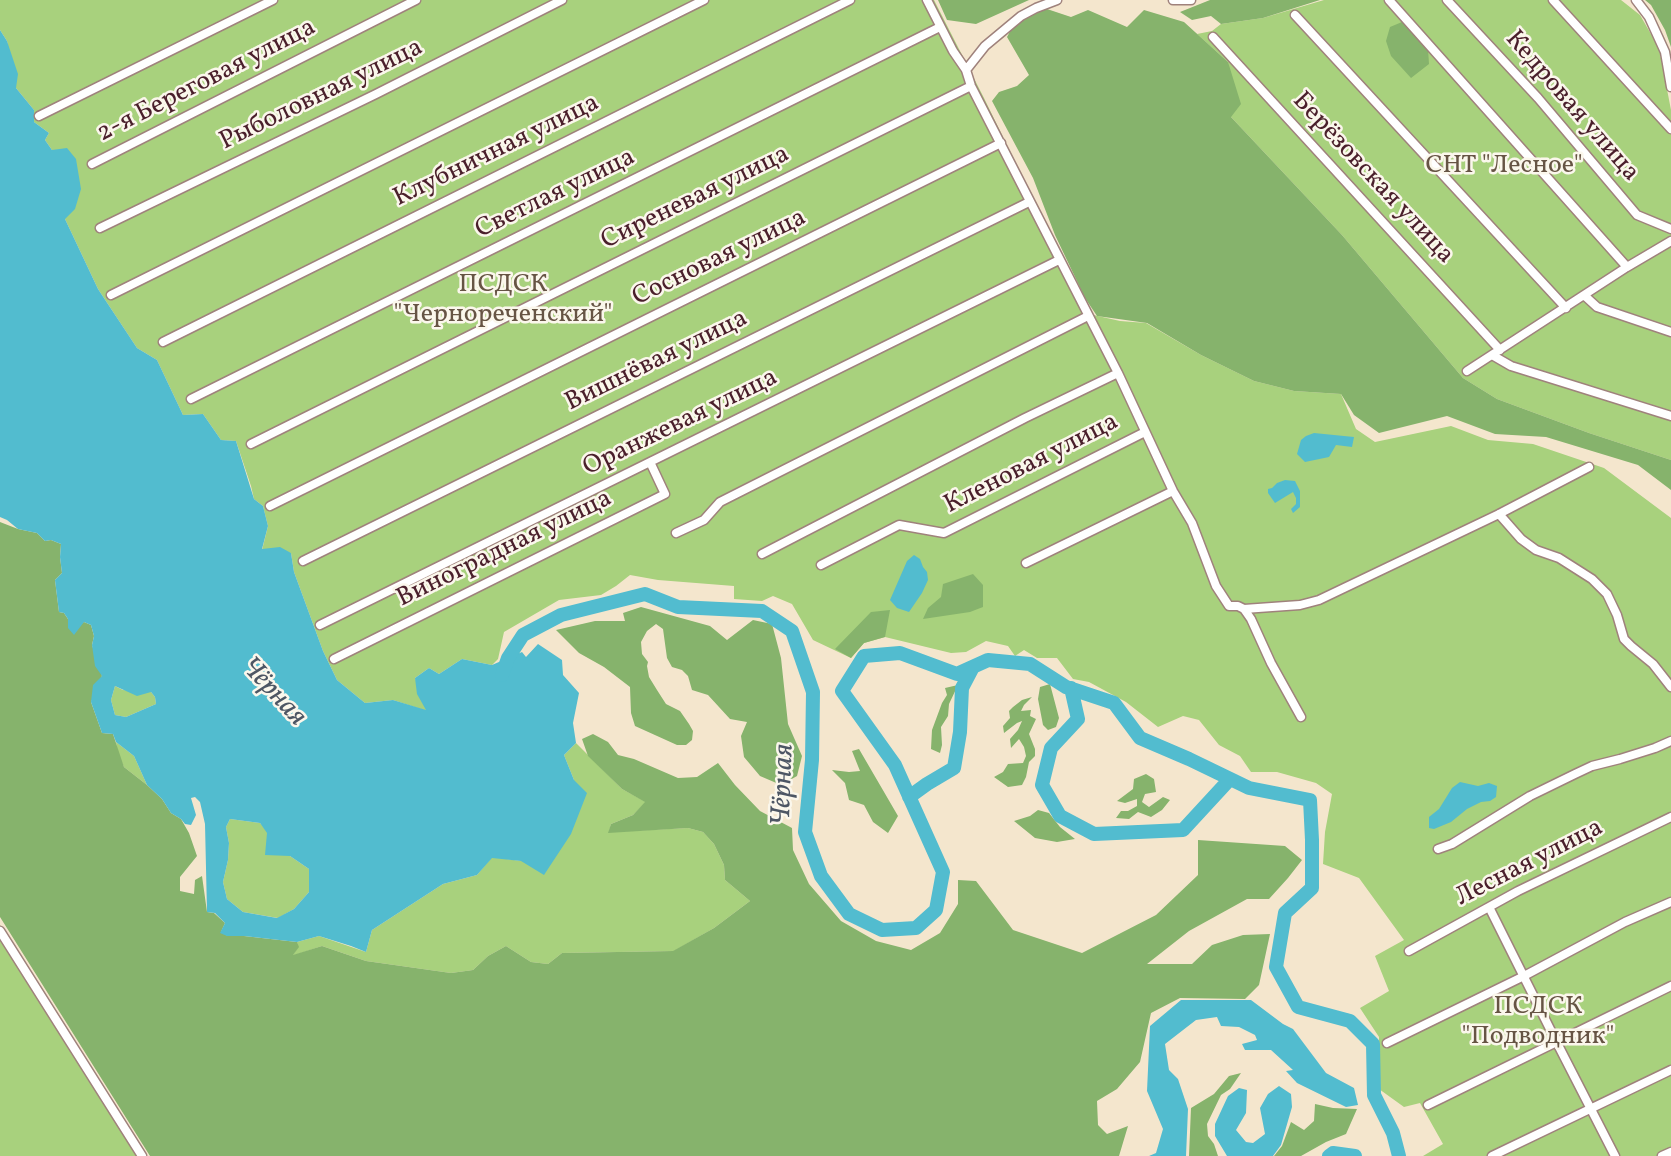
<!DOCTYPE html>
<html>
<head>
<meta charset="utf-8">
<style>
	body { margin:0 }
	canvas { display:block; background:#f4e6cd }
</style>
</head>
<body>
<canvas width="1671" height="1156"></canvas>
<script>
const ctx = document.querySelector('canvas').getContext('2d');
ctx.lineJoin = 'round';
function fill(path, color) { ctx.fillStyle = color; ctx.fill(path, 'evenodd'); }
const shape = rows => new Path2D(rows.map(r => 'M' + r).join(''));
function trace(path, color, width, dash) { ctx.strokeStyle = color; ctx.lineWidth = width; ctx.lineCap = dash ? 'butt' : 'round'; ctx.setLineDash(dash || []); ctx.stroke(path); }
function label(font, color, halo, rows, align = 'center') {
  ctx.font = font + ' Vollkorn,serif'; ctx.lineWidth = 5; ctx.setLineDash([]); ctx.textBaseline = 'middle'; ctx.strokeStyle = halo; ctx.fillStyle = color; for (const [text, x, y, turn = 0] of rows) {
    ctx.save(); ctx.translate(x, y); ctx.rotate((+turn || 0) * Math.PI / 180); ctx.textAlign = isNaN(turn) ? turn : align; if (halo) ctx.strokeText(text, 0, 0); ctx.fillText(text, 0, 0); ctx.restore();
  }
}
const green = shape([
	[0,0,934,0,984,98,1089,314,1120,321,1146,323,1201,355,1254,381,1294,391,1341,394,1356,429,1375,442,1451,426,1488,440,1533,444,1604,468,1671,518,1671,1156,1423,1156,1443,1144,1420,1103,1404,1107,1379,1089,1379,1037,1360,1008,1389,991,1375,956,1404,940,1359,878,1323,864,1325,832,1332,794,1316,783,1277,772,1251,772,1240,756,1219,745,1199,720,1183,716,1158,727,1126,702,1089,682,1073,679,1057,658,1037,658,1024,650,1015,656,1008,646,986,641,966,652,951,653,885,637,864,643,851,658,813,640,792,604,773,596,762,601,734,599,734,586,658,580,630,575,616,586,601,595,559,600,504,632,498,659,492,665,462,659,439,674,429,668,415,678,427,711,393,700,365,703,337,680,323,651,294,572,291,553,262,550,268,526,263,506,254,499,251,486,236,441,221,440,203,414,183,415,157,360,137,348,98,289,65,219,52,150,45,140,49,133,34,122,34,110,16,88,7,41,0,30],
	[1324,0,1621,0,1640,15,1659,48,1671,110,1671,460,1589,433,1497,399,1463,378,1342,235,1231,117,1228,62,1197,34,1212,31,1221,24,1263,18],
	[115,686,123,690,151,692,155,697,156,704,126,717,115,715,111,700],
	[116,742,134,756,147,785,124,767,118,754],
	[576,743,622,789,646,802,633,815,611,824,609,832,688,828,703,832,714,844,724,865,725,880,750,901,714,928,674,951,562,953,548,964,531,962,506,946,488,956,473,970,451,973,366,961,322,946,292,956,298,947,297,942,319,936,366,952,372,930,443,884,477,875,492,857,521,861,574,780,564,755],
	[230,819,260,823,290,856,309,869,309,892,294,909,278,918,243,912,227,899,223,882,228,860,229,843,226,827],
	[0,925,147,1156,0,1156]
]);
const forest = shape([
	[938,0,1029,0,976,24,947,20],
	[1210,0,1320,0,1263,18,1221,24,1211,16,1192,20,1180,12],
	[1645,0,1671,0,1671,47,1665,30,1651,5],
	[1044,8,1071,17,1088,10,1127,27,1144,10,1184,22,1228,62,1241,104,1231,117,1342,235,1463,378,1497,399,1589,433,1671,460,1671,490,1638,465,1546,437,1495,434,1447,416,1379,433,1354,415,1341,394,1294,391,1254,381,1201,355,1147,323,1097,316,1085,298,1055,235,1033,178,992,101,999,92,1017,86,1029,75,1007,37,1013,26],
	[1402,22,1428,49,1429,64,1411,78,1391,56,1386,41,1390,27],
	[0,522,18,529,37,533,45,541,51,540,61,544,60,557,62,573,55,580,59,612,64,613,68,619,68,628,84,622,91,625,94,636,92,645,102,676,91,702,102,733,113,734,124,767,147,785,162,799,171,813,181,819,189,833,197,856,180,877,180,891,194,894,195,880,202,876,207,912,214,913,225,923,221,932,228,936,244,936,297,942,299,947,293,955,322,946,366,961,451,973,473,970,488,956,506,946,531,962,548,964,562,953,673,951,714,928,750,901,725,880,724,865,714,844,703,832,688,828,608,833,611,824,633,815,645,802,622,789,588,756,582,739,593,734,608,742,618,755,634,759,678,778,697,777,718,763,735,785,760,811,792,828,793,850,809,884,841,921,876,941,911,950,940,933,958,904,958,880,976,881,1013,930,1082,953,1156,915,1198,875,1198,840,1285,846,1302,860,1288,878,1269,899,1247,899,1189,931,1147,964,1192,964,1212,945,1243,935,1270,934,1259,985,1245,999,1180,998,1151,1013,1140,1062,1117,1089,1097,1101,1098,1125,1107,1134,1128,1126,1119,1156,150,1156,0,917],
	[973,574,983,585,983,607,970,612,923,619,928,608,941,597,943,584],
	[641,607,710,626,727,640,753,620,772,624,781,658,788,724,802,756,797,776,781,785,760,776,744,757,741,736,747,722,730,719,708,695,692,690,688,676,682,670,672,667,667,658,663,629,656,624,647,631,641,642,642,654,648,662,647,666,649,677,657,690,666,704,680,711,689,724,693,731,692,740,686,745,677,745,635,726,631,713,630,687,604,667,579,653,556,630,595,621,625,621,623,613],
	[890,610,885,637,864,643,851,658,835,649,871,612],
	[1050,684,1059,718,1056,727,1048,730,1043,725,1038,699,1040,687],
	[958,685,949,704,948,716,941,727,942,745,940,753,931,749,932,730,942,703,947,695,945,688],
	[1032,697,1024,705,1021,711,1031,710,1030,716,1036,719,1029,734,1035,749,1035,756,1029,762,1026,777,1022,785,1008,787,994,777,1003,772,1008,764,1023,763,1026,756,1024,747,1019,739,1011,748,1010,739,1018,730,1022,721,1017,723,1004,733,1003,726,1010,718,1009,711,1013,707,1022,700],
	[859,749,898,816,888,833,873,822,864,805,849,800,845,783,832,770,849,772,860,771,852,751],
	[1146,774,1154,779,1156,792,1145,794,1142,802,1149,807,1163,797,1170,800,1162,810,1151,817,1138,812,1129,819,1116,818,1121,811,1128,811,1137,806,1137,799,1125,803,1117,801,1133,789,1134,779],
	[1038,810,1049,813,1060,827,1075,839,1057,842,1035,838,1014,821,1030,816],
	[1241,1073,1230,1089,1221,1095,1207,1124,1208,1136,1214,1144,1218,1156,1189,1156,1191,1108,1214,1094,1229,1076],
	[1315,1104,1333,1108,1357,1109,1346,1134,1326,1142,1301,1156,1274,1156,1282,1146,1291,1122,1304,1130,1314,1121]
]);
const water = shape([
	[0,30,7,41,18,74,16,88,34,110,34,122,49,133,45,140,52,150,67,148,76,159,81,189,75,209,65,219,98,289,137,348,157,360,183,415,203,414,221,440,236,441,254,499,263,506,268,526,262,549,280,547,291,553,294,572,323,651,337,680,365,703,393,700,426,710,417,694,415,678,429,668,439,674,462,659,492,665,522,652,526,657,538,644,562,660,563,675,579,693,573,723,576,743,564,755,574,780,587,793,571,834,544,875,521,861,492,858,477,875,443,884,372,930,366,952,351,946,319,936,297,942,244,936,227,936,220,933,225,923,215,913,207,912,205,824,200,802,195,797,191,798,196,815,191,825,185,824,181,819,171,813,162,799,147,785,134,756,116,742,113,734,102,733,91,702,93,685,102,676,95,666,92,645,94,636,91,625,84,622,74,635,68,628,68,619,64,613,59,612,55,580,62,573,60,557,61,544,51,540,45,541,37,533,18,529,7,520,0,517],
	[115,686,137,696,151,692,155,697,156,704,126,717,115,715,111,700],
	[230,819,260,823,267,833,265,855,290,856,309,869,309,892,294,909,277,918,243,912,227,899,223,882,228,860,229,843,226,827],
	[1314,433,1354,437,1352,447,1336,445,1329,457,1305,462,1297,454,1301,440,1306,436],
	[1285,480,1295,481,1300,491,1300,507,1293,513,1291,509,1296,504,1296,498,1293,492,1275,503,1268,493,1268,489,1272,488,1277,483],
	[914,555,920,559,923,567,927,572,928,580,922,593,909,612,897,608,890,600,907,561],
	[1460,782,1478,786,1489,783,1497,786,1496,797,1490,801,1481,802,1467,809,1451,822,1434,829,1429,828,1429,817,1439,809,1452,788],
	[1181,1000,1251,1000,1283,1024,1293,1029,1326,1073,1354,1088,1358,1105,1346,1107,1297,1083,1286,1071,1293,1070,1271,1050,1245,1050,1242,1044,1257,1040,1255,1035,1239,1027,1221,1026,1217,1017,1196,1020,1165,1044,1169,1070,1178,1079,1188,1109,1186,1156,1149,1156,1156,1153,1163,1129,1147,1091,1150,1026],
	[1279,1086,1291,1094,1292,1107,1281,1145,1273,1156,1227,1156,1215,1136,1215,1124,1228,1096,1239,1088,1247,1090,1246,1113,1236,1130,1246,1142,1253,1143,1265,1134,1260,1108,1268,1094]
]);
const river = shape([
	[502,675,508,658,523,635,561,615,645,594,678,607,762,611,792,631,813,692,812,760,805,832,821,876,849,914,882,930,916,928,936,910,943,872,895,765,842,691,864,656,900,653,957,674,988,660,1030,664,1066,687,1114,703,1140,738,1189,759,1249,788,1310,800,1312,840,1312,888,1285,913,1276,967,1298,1007,1350,1021,1373,1044,1374,1095,1393,1133,1399,1156],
	[1071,688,1078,719,1051,748,1042,785,1060,816,1094,834,1183,830,1230,779],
	[909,797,927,784,954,768,960,732,962,688,973,667],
	[1329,1156,1333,1153,1355,1156]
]);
const minor = shape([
	[927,0,953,51,966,70,971,86,1118,373,1173,491,1192,523,1216,586,1229,606,1238,606,1244,609,1251,619,1271,663,1301,717],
	[1173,0,1191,0],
	[1389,0,1627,267],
	[1447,0,1538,98,1637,215,1671,229],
	[1553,0,1671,129],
	[1636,0,1649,17,1665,52,1671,87],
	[1295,15,1566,308],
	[1213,37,1500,350],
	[966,70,985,46,1021,16,1036,8,1057,0],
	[39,116,273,0],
	[92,164,416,0],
	[100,228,376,94,562,0],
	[111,295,704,0],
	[1585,296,1597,307,1671,332],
	[163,342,850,0],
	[1492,355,1511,366,1671,416],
	[1467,371,1627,267,1671,241],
	[191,399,940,27],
	[251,444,971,86],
	[270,506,1001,143],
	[1499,514,1521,539,1536,550,1559,558,1592,579,1607,594,1617,615,1624,639,1631,646,1653,664,1671,687],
	[676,533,704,520,720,502,1088,316],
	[762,554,1025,418,1118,373],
	[303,561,1029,202],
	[1026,563,1173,491],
	[821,565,899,525,944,533,1145,432],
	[1244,609,1300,605,1319,600,1499,514,1589,467],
	[320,625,1059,260],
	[334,659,665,494,650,462],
	[1438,849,1452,844,1530,796,1575,774,1592,766,1620,759,1655,748,1671,741],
	[1489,907,1556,1041,1615,1156],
	[0,931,142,1156],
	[1409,951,1518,891,1671,817],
	[1387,1043,1524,976,1625,922,1671,902],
	[1428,1105,1671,986],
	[1492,1156,1671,1070],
	[1662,1156,1671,1152]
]);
const streetNames = [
	["2-я Береговая улица",207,82,-27],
	["Рыболовная улица",322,96,-26],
	["Кедровая улица",1571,107,49],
	["Клубничная улица",497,152,-26],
	["Берёзовская улица",1372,179,47],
	["Светлая улица",556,195,-26],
	["Сиреневая улица",696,199,-26],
	["Сосновая улица",720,259,-26],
	["Вишнёвая улица",657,362,-26],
	["Оранжевая улица",681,424,-26],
	["Кленовая улица",1032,465,-27],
	["Виноградная улица",505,550,-26],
	["Лесная улица",1530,864,-27]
];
const parkNames = [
	["СНТ \"Лесное\"",1504,167],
	["ПСДСК",503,286],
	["\"Чернореченский\"",503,316],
	["ПСДСК",1538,1008],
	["\"Подводник\"",1538,1038]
];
const waterNames = [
	["Чёрная",272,693,47],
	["Чёрная",785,785,-88]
];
fill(green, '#a8d17d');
fill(forest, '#86b36c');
fill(water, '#52bccf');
trace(river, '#52bccf', 14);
trace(minor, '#9f827c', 11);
trace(minor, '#fff', 8);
label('26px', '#4a1f2b', '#fbf7ec', streetNames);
label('26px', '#665444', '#fbf7ec', parkNames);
label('italic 28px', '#4d5664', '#fbf7ec', waterNames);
</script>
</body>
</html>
